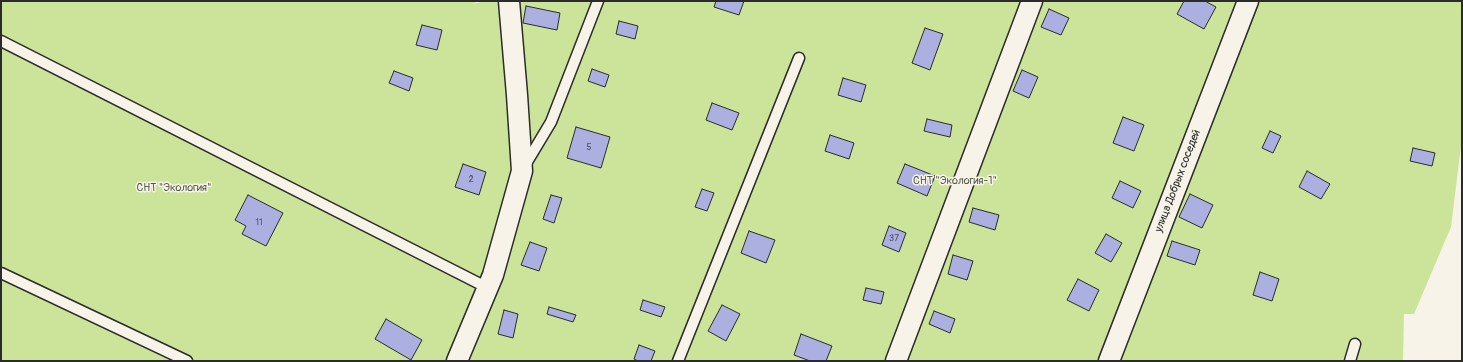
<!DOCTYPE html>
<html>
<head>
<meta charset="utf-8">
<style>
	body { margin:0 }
	#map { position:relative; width:1463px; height:362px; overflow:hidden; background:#f7f3e8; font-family:Pangolin,sans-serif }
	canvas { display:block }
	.frame { position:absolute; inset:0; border:2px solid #2b2b2b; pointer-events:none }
</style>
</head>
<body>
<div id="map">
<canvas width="1463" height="362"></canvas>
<div class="frame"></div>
</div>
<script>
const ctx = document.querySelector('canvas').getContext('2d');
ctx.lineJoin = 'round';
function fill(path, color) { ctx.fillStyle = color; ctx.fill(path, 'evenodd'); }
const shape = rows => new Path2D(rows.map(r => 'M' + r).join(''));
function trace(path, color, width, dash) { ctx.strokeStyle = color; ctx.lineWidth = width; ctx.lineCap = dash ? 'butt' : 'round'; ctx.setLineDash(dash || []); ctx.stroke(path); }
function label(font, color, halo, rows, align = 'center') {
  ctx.font = font + ' Pangolin,sans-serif'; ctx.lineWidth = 3; ctx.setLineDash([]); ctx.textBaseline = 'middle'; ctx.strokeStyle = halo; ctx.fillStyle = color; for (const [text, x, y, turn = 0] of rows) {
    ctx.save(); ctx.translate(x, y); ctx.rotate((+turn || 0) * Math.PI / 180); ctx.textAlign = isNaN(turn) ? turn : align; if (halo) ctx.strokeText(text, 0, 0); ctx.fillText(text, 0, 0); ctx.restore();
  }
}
const green = shape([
	[1,1,479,1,472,4,485,1,1462,1,1462,138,1451,227,1414,314,1404,314,1403,361,1,361]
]);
const building = shape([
	[716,1,744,1,739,15,714,7,716,1],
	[1184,1,1205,1,1216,7,1204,29,1177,14,1184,1],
	[526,6,560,13,557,30,523,23,526,6],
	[1049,9,1069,18,1061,35,1041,27,1049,9],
	[619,21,638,26,635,39,616,34,619,21],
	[422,25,442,30,437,50,416,45,422,25],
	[925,28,943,34,930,70,912,63,925,28],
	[592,69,609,75,605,87,588,81,592,69],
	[1022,70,1038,77,1029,98,1013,91,1022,70],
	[394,71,413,78,409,91,389,83,394,71],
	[843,78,866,85,861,102,838,95,843,78],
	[712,103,739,113,732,130,706,120,712,103],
	[1123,117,1144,125,1134,151,1113,143,1123,117],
	[927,119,952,125,950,137,924,131,927,119],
	[576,127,610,137,601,168,567,158,576,127],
	[1270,131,1281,136,1273,153,1262,148,1270,131],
	[830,135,854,143,849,159,825,151,830,135],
	[1413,148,1435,153,1432,166,1410,161,1413,148],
	[463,164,486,172,479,195,455,187,463,164],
	[905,164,935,176,927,196,897,183,905,164],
	[1307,171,1330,184,1321,199,1299,187,1307,171],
	[1120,181,1141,191,1133,208,1112,198,1120,181],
	[702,189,714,193,707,211,695,207,702,189],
	[1190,194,1213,205,1202,228,1179,217,1190,194],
	[248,195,283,213,266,246,242,234,246,226,235,220,248,195],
	[551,195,562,198,554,223,543,219,551,195],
	[973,208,999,215,995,230,969,222,973,208],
	[889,226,906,233,899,252,882,245,889,226],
	[749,231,775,240,766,263,741,253,749,231],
	[1106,234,1122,243,1111,262,1095,253,1106,234],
	[1172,241,1200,250,1195,265,1167,256,1172,241],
	[530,242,547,248,539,271,521,265,530,242],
	[953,255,973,261,967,280,948,274,953,255],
	[1260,272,1279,279,1272,301,1253,295,1260,272],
	[1078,279,1099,290,1089,311,1067,300,1078,279],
	[866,288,884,292,881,304,863,300,866,288],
	[643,300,665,307,661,317,640,310,643,300],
	[722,305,740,314,726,341,708,331,722,305],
	[549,307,576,315,573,322,547,314,549,307],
	[504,310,518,314,513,338,498,334,504,310],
	[934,311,955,319,950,333,929,324,934,311],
	[386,319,422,340,411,360,375,339,386,319],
	[801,334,832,346,826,361,810,361,794,355,801,334],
	[639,345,655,351,651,361,638,361,634,359,639,345]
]);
const service = shape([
	[1,41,488,288],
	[524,167,551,122,598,1],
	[1,273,187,361],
	[678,361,799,58],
	[1350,361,1355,344]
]);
const minor = shape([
	[457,361,493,275,522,171,517,95,509,1],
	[896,361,1032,1],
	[1109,361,1248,1]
]);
const numberNames = [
	["5",589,148],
	["2",471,180],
	["11",259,223],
	["37",894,239]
];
const parkNames = [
	["СНТ \"Экология-1\"",955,181],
	["СНТ \"Экология\"",174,188]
];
const streetNames = [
	["улица Добрых соседей",1178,181,-69]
];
fill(green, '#cce499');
fill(building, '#acb0e1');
trace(building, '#2b2b2b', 1);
trace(service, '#2b2b2b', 13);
trace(minor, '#2b2b2b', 23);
trace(service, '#f7f3e8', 10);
trace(minor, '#f7f3e8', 20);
label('9px', '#4b4c58', null, numberNames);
label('11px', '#535946', '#f7f3e8', parkNames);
label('11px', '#2b2b2b', '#f7f3e8', streetNames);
</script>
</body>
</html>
